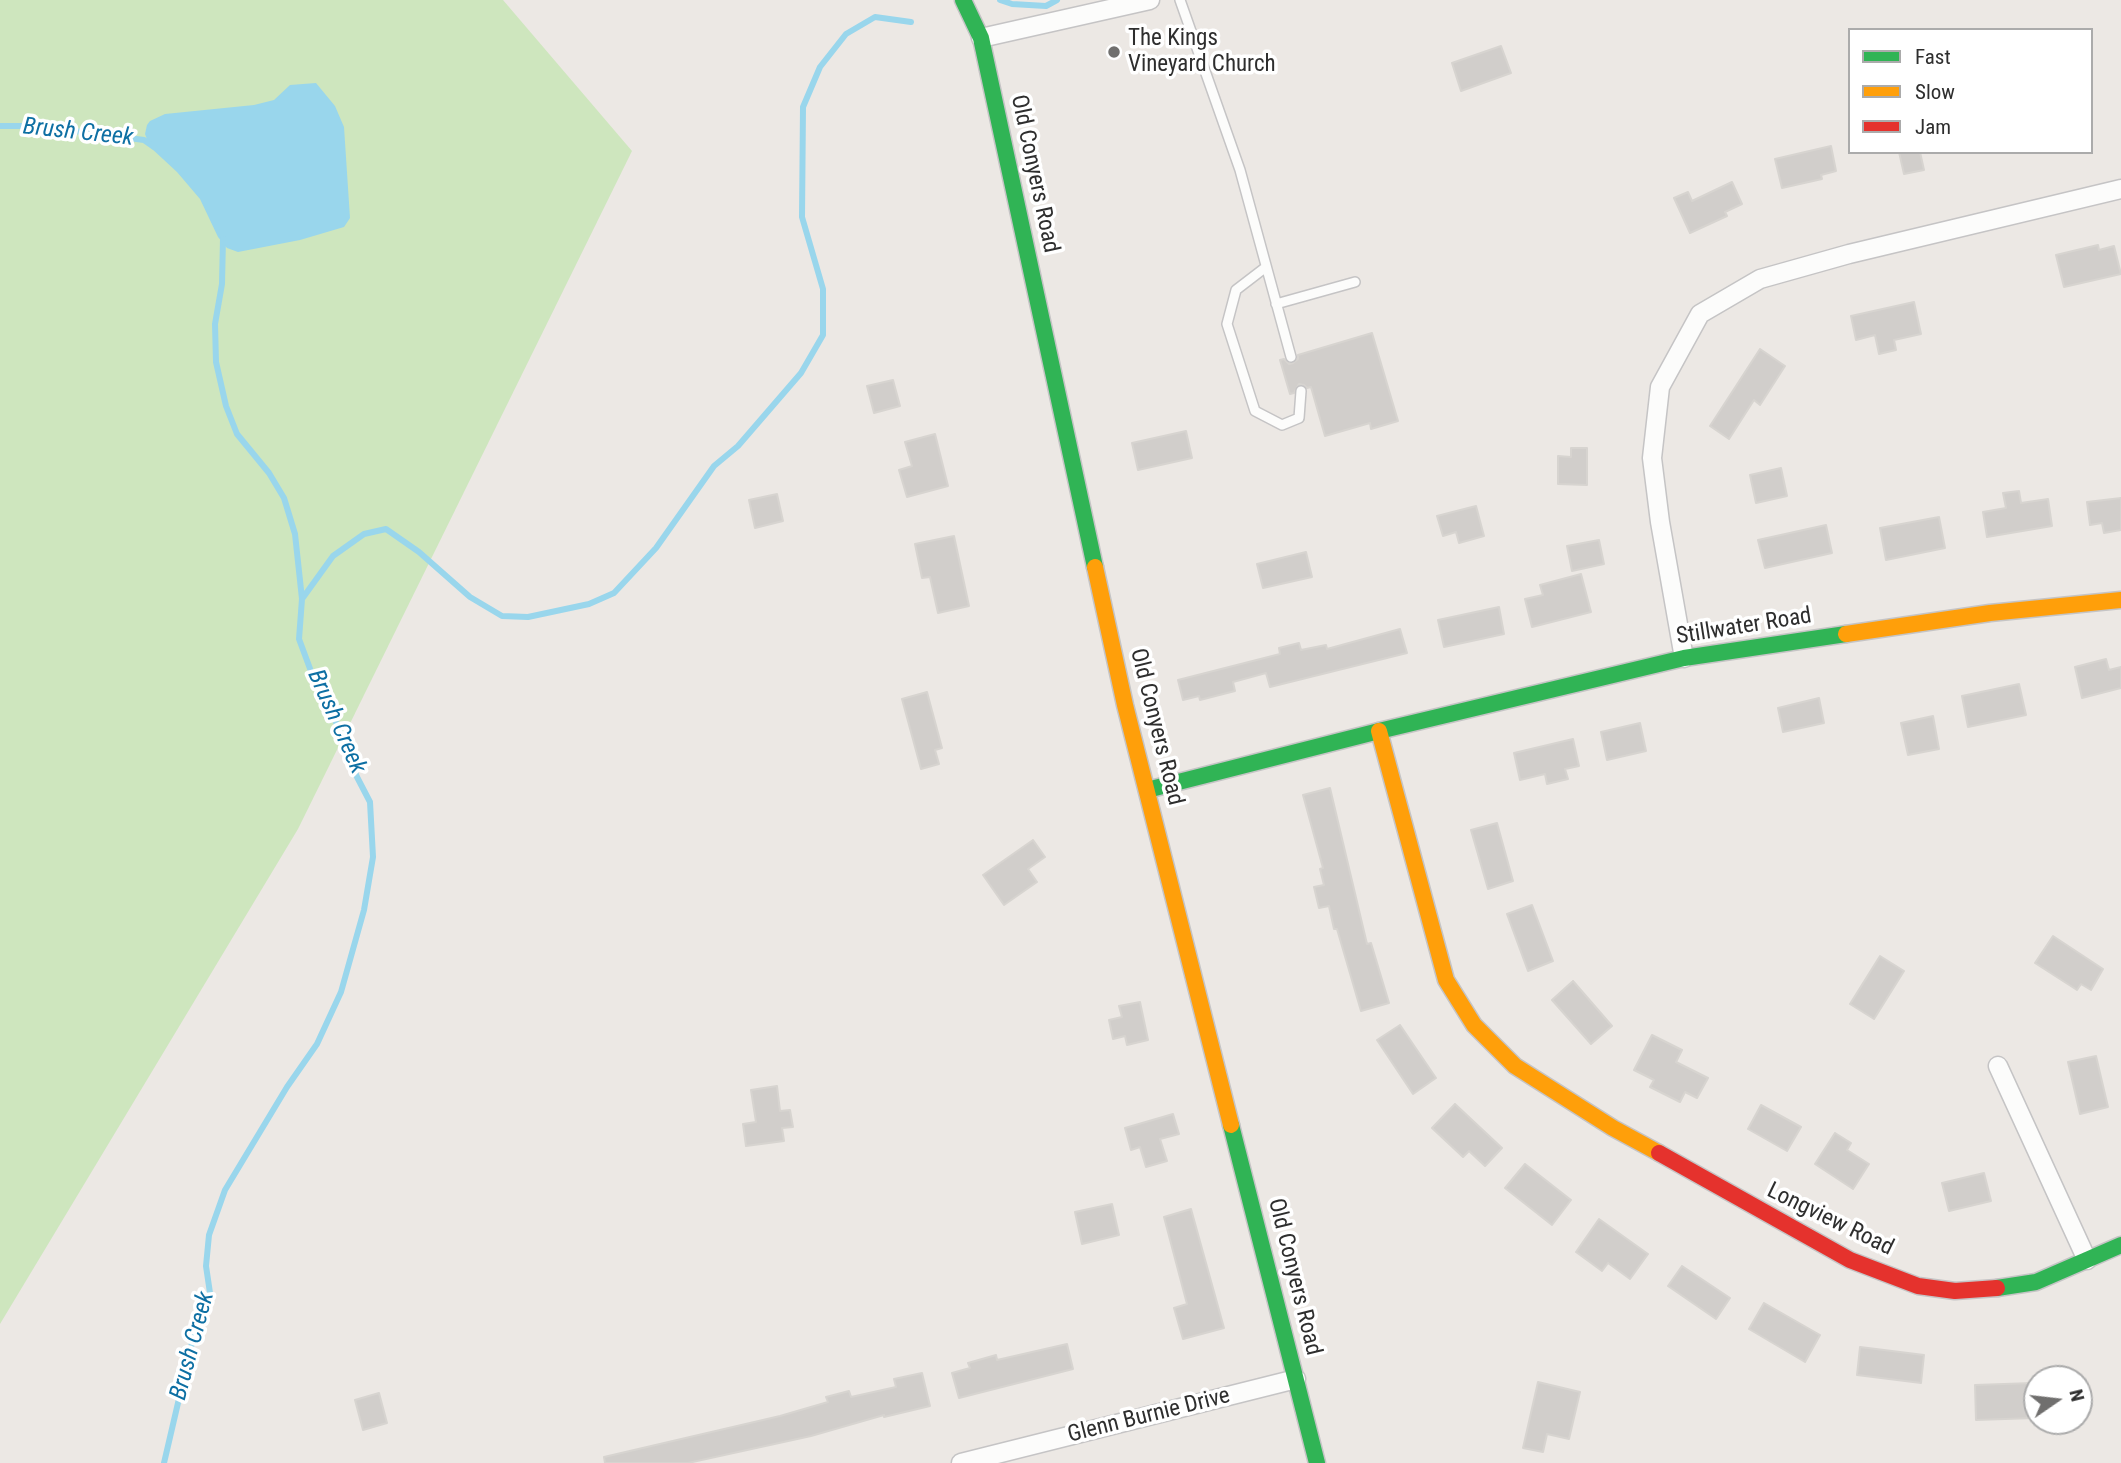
<!DOCTYPE html>
<html>
<head>
<meta charset="utf-8">
<style>
	body { margin:0 }
	#map { position:relative; width:2121px; height:1463px; overflow:hidden; background:#ece8e4; font-family:"Roboto Condensed",sans-serif }
	canvas { display:block }
	.legend { position:absolute; left:1848px; top:28px; width:245px; height:126px; box-sizing:border-box; background:#fff; border:2px solid #ababab; margin:0; padding:9px 12px; list-style:none; font-size:21px; color:#2e2e2e }
	.legend li { display:flex; align-items:center; gap:14px; height:35px }
	.legend b { width:35px; border:2px solid #ababab }
	.north { position:absolute; left:2023px; top:1365px; width:70px; height:70px; box-sizing:border-box; background:#fff; border:2px solid #ababab; border-radius:50%; rotate:76deg; font-size:19px; font-weight:700; line-height:28px; text-align:center; color:#2e2e2e }
	.north::after { content:''; display:block; margin:auto; width:24px; height:32px; background:#706f6e; clip-path:polygon(50% 0,100% 100%,50% 72%,0 100%) }
</style>
</head>
<body>
<div id="map">
<canvas width="2121" height="1463"></canvas>
<ul class="legend">
<li><b style="height:9px;background:#30b455"></b>Fast</li>
<li><b style="height:9px;background:#ff9f0a"></b>Slow</li>
<li><b style="height:9px;background:#e5322d"></b>Jam</li>
</ul>
<div class="north">N</div>
</div>
<script>
const ctx = document.querySelector('canvas').getContext('2d');
ctx.lineJoin = 'round';
function fill(path, color) { ctx.fillStyle = color; ctx.fill(path, 'evenodd'); }
const shape = rows => new Path2D(rows.map(r => 'M' + r).join(''));
function trace(path, color, width, dash) { ctx.strokeStyle = color; ctx.lineWidth = width; ctx.lineCap = dash ? 'butt' : 'round'; ctx.setLineDash(dash || []); ctx.stroke(path); }
function label(font, color, halo, rows, align = 'center') {
  ctx.font = font + ' "Roboto Condensed",sans-serif'; ctx.lineWidth = 7; ctx.setLineDash([]); ctx.textBaseline = 'middle'; ctx.strokeStyle = halo; ctx.fillStyle = color; for (const [text, x, y, turn = 0] of rows) {
    ctx.save(); ctx.translate(x, y); ctx.rotate((+turn || 0) * Math.PI / 180); ctx.textAlign = isNaN(turn) ? turn : align; if (halo) ctx.strokeText(text, 0, 0); ctx.fillText(text, 0, 0); ctx.restore();
  }
}
const green = shape([
	[0,0,503,0,632,151,298,829,0,1324]
]);
const water = shape([
	[316,83,335,106,344,127,350,218,344,227,300,240,238,252,227,248,218,237,200,199,177,172,150,147,145,134,147,125,150,121,165,114,254,105,274,100,290,85]
]);
const stream = shape([
	[1000,0,1012,4,1046,6,1057,0],
	[0,126,36,126,144,140,154,147],
	[302,599,333,556,364,534,386,529,419,552,470,597,502,616,528,617,589,604,614,593,656,548,714,466,738,446,801,373,823,335,823,289,802,217,803,107,820,67,846,34,875,17,911,22],
	[164,1463,195,1330,210,1293,206,1266,209,1235,225,1190,287,1087,317,1044,341,992,364,910,373,857,370,802,357,777,327,699,312,674,299,639,302,599,295,534,284,498,269,473,237,434,226,406,216,362,215,324,222,284,223,239]
]);
const building = shape([
	[1501,46,1511,73,1461,91,1452,63,1501,46],
	[1831,146,1836,171,1821,175,1822,179,1782,188,1775,159,1831,146],
	[1899,152,1920,152,1924,170,1904,174,1899,152],
	[1732,182,1742,204,1725,212,1727,216,1690,233,1674,198,1688,192,1692,201,1732,182],
	[2098,245,2099,250,2114,246,2121,274,2064,287,2056,255,2098,245],
	[1914,302,1921,334,1894,340,1896,350,1879,354,1875,335,1856,340,1851,316,1914,302],
	[1372,333,1398,421,1371,429,1370,423,1325,436,1311,387,1307,388,1304,385,1299,384,1294,393,1290,394,1280,360,1284,359,1289,364,1293,363,1298,359,1298,355,1372,333],
	[1760,349,1785,366,1760,405,1754,400,1729,439,1710,426,1760,349],
	[893,380,900,406,874,413,867,386,893,380],
	[1186,431,1192,458,1138,470,1132,443,1186,431],
	[935,434,948,486,907,497,899,470,912,466,905,442,935,434],
	[1571,448,1587,448,1587,485,1558,484,1558,456,1571,457,1571,448],
	[1781,468,1787,496,1756,503,1750,475,1781,468],
	[2019,491,2021,503,2048,499,2052,526,1987,537,1983,512,2006,508,2003,493,2019,491],
	[777,494,783,521,755,528,749,500,777,494],
	[2121,498,2121,530,2104,533,2102,523,2090,525,2087,502,2121,498],
	[1476,506,1484,536,1459,543,1456,532,1443,536,1437,516,1476,506],
	[1939,517,1945,548,1886,560,1880,528,1939,517],
	[1826,525,1832,553,1765,568,1758,540,1826,525],
	[954,536,969,606,938,613,930,577,922,578,915,544,954,536],
	[1599,540,1604,564,1572,571,1567,546,1599,540],
	[1306,552,1312,577,1263,588,1257,564,1306,552],
	[1581,574,1591,612,1532,627,1525,599,1543,595,1540,585,1581,574],
	[1499,607,1504,634,1444,647,1438,620,1499,607],
	[1400,629,1407,653,1270,687,1266,673,1233,682,1235,691,1200,700,1199,696,1183,700,1178,680,1280,654,1279,648,1299,643,1301,650,1326,645,1327,649,1400,629],
	[2106,659,2109,670,2121,667,2121,688,2082,698,2075,667,2106,659],
	[2019,684,2026,715,1968,727,1962,696,2019,684],
	[927,692,942,748,935,750,939,764,921,769,902,699,927,692],
	[1819,698,1824,723,1783,732,1778,708,1819,698],
	[1933,716,1939,749,1908,755,1901,723,1933,716],
	[1640,723,1646,751,1607,760,1601,732,1640,723],
	[1573,739,1579,766,1565,769,1568,779,1547,784,1545,774,1520,780,1514,753,1573,739],
	[1330,788,1367,944,1371,943,1389,1003,1361,1011,1337,929,1334,929,1329,906,1319,908,1314,887,1324,885,1320,869,1323,868,1303,795,1330,788],
	[1497,823,1513,881,1488,889,1471,830,1497,823],
	[1033,840,1045,857,1028,869,1037,882,1004,905,983,875,1033,840],
	[1532,905,1553,961,1528,971,1507,914,1532,905],
	[2053,936,2103,969,2091,990,2081,984,2077,990,2035,963,2053,936],
	[1880,956,1904,971,1874,1019,1850,1004,1880,956],
	[1573,981,1612,1026,1591,1044,1552,1000,1573,981],
	[1140,1002,1148,1040,1127,1045,1125,1036,1113,1039,1109,1020,1122,1017,1119,1006,1140,1002],
	[1400,1025,1436,1078,1413,1094,1377,1040,1400,1025],
	[1652,1035,1682,1050,1676,1062,1708,1078,1697,1098,1685,1092,1680,1102,1650,1087,1654,1080,1634,1070,1652,1035],
	[2096,1056,2108,1107,2080,1114,2068,1062,2096,1056],
	[777,1086,780,1111,790,1110,793,1127,782,1128,784,1141,746,1146,743,1124,756,1122,751,1090,777,1086],
	[1455,1104,1502,1148,1485,1166,1469,1151,1463,1157,1432,1128,1455,1104],
	[1761,1105,1801,1127,1787,1151,1748,1129,1761,1105],
	[1173,1114,1179,1134,1160,1139,1167,1161,1146,1167,1140,1147,1131,1150,1125,1128,1173,1114],
	[1835,1133,1851,1143,1847,1150,1869,1164,1853,1189,1815,1164,1835,1133],
	[1525,1164,1571,1200,1552,1225,1505,1188,1525,1164],
	[1984,1173,1991,1201,1949,1211,1942,1183,1984,1173],
	[1112,1204,1119,1235,1082,1244,1075,1212,1112,1204],
	[1191,1209,1224,1328,1183,1339,1174,1308,1187,1304,1164,1217,1191,1209],
	[1599,1219,1648,1254,1630,1279,1608,1263,1602,1271,1576,1252,1599,1219],
	[1682,1266,1730,1298,1716,1319,1668,1286,1682,1266],
	[1764,1303,1820,1335,1805,1362,1749,1329,1764,1303],
	[1067,1344,1073,1369,959,1398,952,1373,970,1368,968,1363,996,1355,997,1360,1067,1344],
	[1860,1347,1924,1355,1921,1383,1857,1375,1860,1347],
	[922,1373,930,1406,884,1417,884,1415,811,1436,688,1463,605,1463,604,1457,780,1416,828,1402,826,1397,849,1391,851,1397,896,1387,894,1379,922,1373],
	[1538,1382,1580,1392,1569,1439,1547,1434,1543,1452,1523,1448,1538,1382],
	[2033,1383,2034,1418,1976,1420,1975,1385,2033,1383],
	[379,1393,387,1423,363,1430,355,1400,379,1393]
]);
const lane = shape([
	[1180,0,1240,170,1291,357],
	[1266,267,1236,290,1227,324,1255,411,1282,425,1299,418,1301,391],
	[1276,304,1355,282]
]);
const street = shape([
	[981,38,1150,0],
	[1684,658,1660,522,1652,458,1660,387,1700,314,1760,279,1849,254,2121,189],
	[1998,1066,2087,1260],
	[961,1463,1296,1379]
]);
const fast = shape([
	[963,0,981,38,1095,567],
	[1147,790,1379,731,1684,658,1846,634],
	[1231,1125,1317,1463],
	[1997,1288,2036,1282,2121,1245]
]);
const slow = shape([
	[1095,567,1125,705,1231,1125],
	[1846,634,1990,613,2121,600],
	[1379,731,1446,980,1474,1025,1515,1066,1613,1128,1659,1153]
]);
const jam = shape([
	[1659,1153,1850,1260,1918,1286,1955,1291,1997,1288]
]);
const markers = [
	[1114,52,7,"#706f6e"]
];
const poiNames = [
	["The Kings",1128,39],
	["Vineyard Church",1128,65]
];
const streetNames = [
	["Old Conyers Road",1034,174,78],
	["Stillwater Road",1744,627,-9],
	["Old Conyers Road",1156,727,76],
	["Longview Road",1830,1220,26],
	["Old Conyers Road",1294,1277,76],
	["Glenn Burnie Drive",1149,1416,-14]
];
const waterNames = [
	["Brush Creek",78,133,6],
	["Brush Creek",336,722,66],
	["Brush Creek",193,1346,-75]
];
fill(green, '#cee6be');
fill(water, '#99d6ec');
trace(stream, '#99d6ec', 6);
fill(building, '#d1cecb');
trace(building, '#d7d4d0', 2);
trace(lane, '#c5c4c5', 12);
trace(street, '#c5c4c5', 21);
trace(fast, '#c5c4c5', 19);
trace(slow, '#c5c4c5', 19);
trace(jam, '#c5c4c5', 19);
trace(lane, '#fcfcfb', 9);
trace(street, '#fcfcfb', 18);
trace(fast, '#30b455', 16);
trace(slow, '#ff9f0a', 16);
trace(jam, '#e5322d', 16);
for (const [x, y, r, color] of markers) { const dot = new Path2D(); dot.arc(x, y, r, 0, 2 * Math.PI); ctx.fillStyle = color; ctx.fill(dot); trace(dot, '#fff', 2.5); }
label('23px', '#2e2e2e', '#fff', poiNames, 'left');
label('23px', '#2e2e2e', '#fff', streetNames);
label('italic 24px', '#0d6fa3', '#fff', waterNames);
</script>
</body>
</html>
